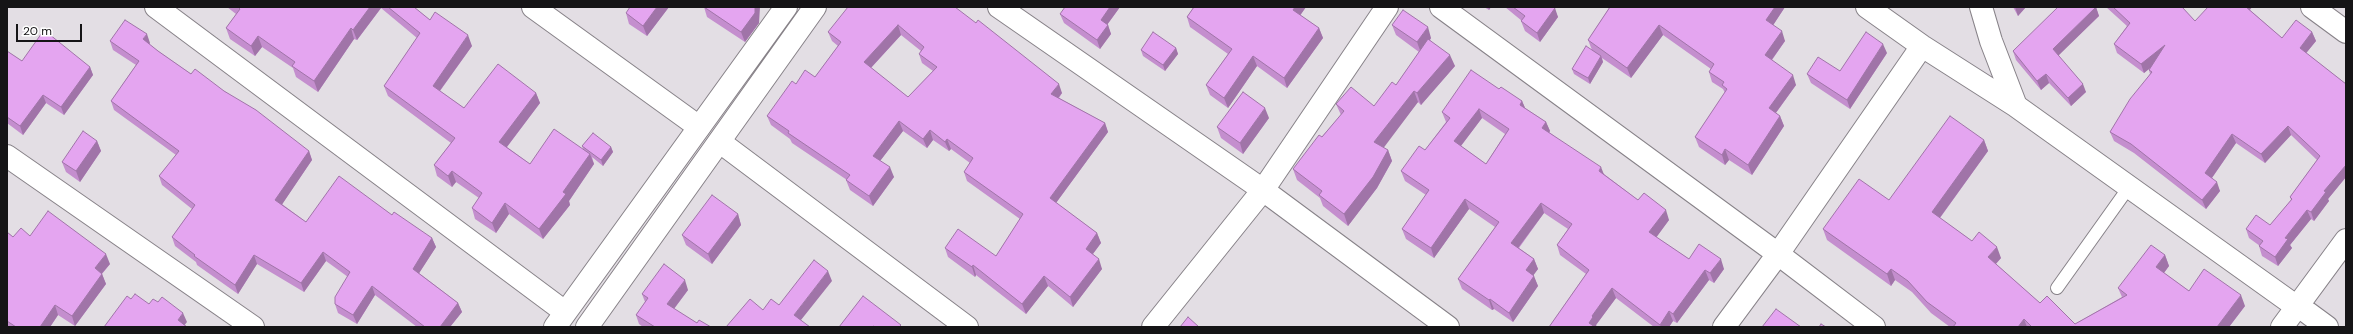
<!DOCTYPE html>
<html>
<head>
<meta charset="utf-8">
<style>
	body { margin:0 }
	#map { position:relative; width:2353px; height:334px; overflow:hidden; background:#e3dee4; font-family:"DM Sans",sans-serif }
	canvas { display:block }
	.frame { position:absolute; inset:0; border:8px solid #151416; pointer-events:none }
	.scale { position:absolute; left:16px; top:24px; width:66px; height:18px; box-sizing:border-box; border:2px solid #151416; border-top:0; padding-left:5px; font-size:12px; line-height:14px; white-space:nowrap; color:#151416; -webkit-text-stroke:3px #fff; paint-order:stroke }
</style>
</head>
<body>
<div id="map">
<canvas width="2353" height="334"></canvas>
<div class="frame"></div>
<div class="scale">20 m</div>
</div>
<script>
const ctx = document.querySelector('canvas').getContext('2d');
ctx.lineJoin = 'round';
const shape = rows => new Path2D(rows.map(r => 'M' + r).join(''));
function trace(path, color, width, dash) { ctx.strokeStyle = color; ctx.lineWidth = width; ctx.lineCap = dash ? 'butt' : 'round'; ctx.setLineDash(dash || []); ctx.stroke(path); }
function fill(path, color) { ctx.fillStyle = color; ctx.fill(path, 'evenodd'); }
const service = shape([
	[2057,288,2129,187]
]);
const minor = shape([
	[156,7,565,312],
	[533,7,699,127],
	[999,7,1263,190,1448,327],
	[1441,7,1778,254,1874,327],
	[1867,7,1922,46,2016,106,2297,307],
	[1981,7,1991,41,2016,106],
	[2312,7,2346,32],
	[720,142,967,327],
	[7,156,253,327],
	[2308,313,2327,327],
	[1153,327,1263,190,1387,7],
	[1724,327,1778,254,1922,46]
]);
const tertiary = shape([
	[555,327,786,7],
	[587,327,815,7],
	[2282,327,2346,240]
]);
const wall = shape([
	[227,7,414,7,430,20,472,46,440,91,464,108,536,93,540,103,507,147,530,164,583,149,582,146,611,147,613,152,603,166,592,157,594,164,569,201,570,205,543,239,509,214,496,233,475,219,472,208,479,198,456,182,452,187,437,176,434,165,451,143,388,96,384,86,417,38,381,8,357,40,354,39,318,92,296,77,293,68,262,47,255,56,230,39,226,28,236,14],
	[669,7,647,36,629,24,626,13],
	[704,7,759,23,745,42,707,17],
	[948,7,1062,93,1059,98,1105,123,1108,132,1056,203,1097,233,1101,243,1093,254,1102,269,1073,307,1048,286,1026,314,976,275,975,277,948,257,945,248,996,256,1020,219,967,181,964,172,970,163,951,149,949,151,933,140,927,148,903,131,880,161,894,177,873,206,850,190,846,180,847,180,792,143,790,139,771,125,767,116,796,84,815,77,838,46,832,41,828,32],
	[901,35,921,51,919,54,922,63,933,71,908,97,871,68],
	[1120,7,1107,25,1108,25,1111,34,1100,49,1064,23,1060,14],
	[1193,7,1306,7,1300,15,1319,28,1323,38,1287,88,1257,66,1228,108,1210,95,1206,85,1228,54,1190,27,1187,17,1193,8],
	[1484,7,1491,7,1489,10],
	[1505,7,1553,7,1558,17,1540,42,1525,31,1521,21,1522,21],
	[1609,7,1785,7,1773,25,1785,41,1772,60,1796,85,1776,113,1780,116,1784,126,1752,175,1729,160,1725,165,1699,147,1695,137,1725,93,1723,89,1712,82,1709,72,1711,69,1663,35,1631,78,1602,58,1603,62,1590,84,1574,74,1572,69,1592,50,1588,40,1609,8],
	[2013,7,2026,7,2018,16],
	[2096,7,2099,16,2058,55,2086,92,2071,106,2049,83,2041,90,2016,60,2013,51],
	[2106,7,2182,7,2195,21,2250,10,2282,38,2312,32,2316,41,2306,53,2346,84,2346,177,2328,199,2329,201,2314,221,2311,219,2290,245,2292,248,2278,266,2262,256,2259,246,2260,246,2249,238,2246,229,2270,225,2291,200,2290,197,2317,160,2291,135,2265,163,2236,143,2212,178,2220,191,2206,209,2134,153,2114,141,2110,132,2150,74,2149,70,2150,68,2144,73,2117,53,2114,44,2127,26],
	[1392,25,1431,38,1430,40,1455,66,1421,105,1418,102,1383,147,1388,150,1392,161,1377,188,1348,226,1323,206,1320,198,1297,180,1293,169,1341,115,1336,104,1374,106,1396,85,1419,52,1396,35],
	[110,41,150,43,149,44,158,51,191,74,224,91,309,151,312,160,282,204,306,222,392,215,432,238,436,247,419,273,458,303,462,312,450,327,417,327,375,295,357,324,338,313,335,304,348,277,326,261,304,292,257,264,238,294,197,265,196,262,175,246,172,237,192,209,162,185,159,176,176,155,114,110,111,101,136,65,113,50],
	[1176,48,1178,54,1165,71,1143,56,1141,50],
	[7,51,22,61,90,67,93,75,64,115,46,103,23,135,7,123],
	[1887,53,1850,109,1811,83,1807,74,1840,71],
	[1499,89,1522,101,1525,108,1546,122,1550,131,1549,132,1638,200,1669,220,1656,237,1689,259,1724,269,1714,283,1709,280,1677,323,1673,321,1669,327,1654,327,1616,298,1596,325,1549,327,1586,274,1560,255,1557,245,1568,229,1544,213,1519,248,1534,259,1538,269,1533,275,1538,286,1513,322,1494,309,1492,310,1462,289,1458,279,1495,227,1469,209,1434,258,1406,239,1402,229,1426,195,1405,181,1401,171,1425,150,1446,122,1442,112],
	[1482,118,1505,134,1486,164,1461,146],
	[1269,118,1243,154,1221,138,1217,127],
	[1984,140,1988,151,1940,218,1972,241,2001,258,1996,264,2040,303,2075,324,2122,297,2118,288,2165,255,2169,266,2164,273,2189,291,2245,306,2229,327,1950,327,1931,313,1912,292,1895,280,1891,286,1827,240,1823,229,1889,200],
	[97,141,101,151,80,182,66,172,62,162],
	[738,214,741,225,712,264,686,245,682,235],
	[7,232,13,237,30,236,110,264,102,274,106,284,75,326,58,315,50,327,7,327],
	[688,290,674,309,697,323,711,327,643,327,639,324,636,315,645,302,642,294]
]);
const shadedWall = shape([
	[370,7,380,7,381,8,357,40,353,30],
	[657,7,669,7,647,36,643,26],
	[755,7,760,7,759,23,745,42,741,32],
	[1110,7,1120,7,1104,29,1101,20],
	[1295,7,1306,7,1297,20,1293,10],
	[1488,7,1491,7,1489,10],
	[1775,7,1785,7,1770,30,1766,20],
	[2015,7,2026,7,2018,16],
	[2096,7,2099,16,2056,58,2053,49],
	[2244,7,2252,7,2247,14],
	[1555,8,1558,17,1540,42,1537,33],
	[898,25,901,35,867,72,864,62],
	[1108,25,1111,34,1100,49,1097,40],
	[1659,25,1663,35,1631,78,1627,68],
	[1428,27,1431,38,1421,53,1417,42],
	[351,28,354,39,318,92,314,81],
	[1319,28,1323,38,1287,88,1284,78],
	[1782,31,1785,41,1768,65,1765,55],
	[2312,32,2316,41,2303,57,2300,48],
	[147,34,150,43,147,48,143,39],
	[468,35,472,46,436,96,433,86],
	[258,36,262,47,255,56,251,46],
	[1883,44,1887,53,1850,109,1847,100],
	[2165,45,2168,54,2144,73,2141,64],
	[1176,48,1178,54,1165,71,1163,65],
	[1450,55,1455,66,1421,105,1417,93],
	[1253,56,1257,66,1228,108,1224,98],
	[1601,56,1603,62,1590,84,1588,78],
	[90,67,93,75,64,115,61,107],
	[2046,74,2049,83,2041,90,2037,81],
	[1793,75,1796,85,1772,118,1769,108],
	[1059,84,1062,93,1054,103,1051,94],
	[2083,84,2086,92,2071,106,2068,98],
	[1414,91,1418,102,1379,154,1374,142],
	[536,93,540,103,503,152,499,142],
	[43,95,46,103,23,135,20,126],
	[1522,101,1526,110,1520,105],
	[1265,108,1269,118,1243,154,1240,143],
	[1479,109,1482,118,1457,151,1454,141],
	[1780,116,1784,126,1752,175,1748,165],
	[899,121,903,131,877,165,873,156],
	[1546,122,1550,131,1546,138,1542,128],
	[1105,123,1108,132,1053,207,1050,198],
	[2288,126,2291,135,2265,163,2261,154],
	[930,130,933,140,927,148,923,139],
	[2232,134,2236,143,2209,182,2205,173],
	[947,139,951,149,949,151,945,142],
	[1984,140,1988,151,1936,223,1932,212],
	[97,141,101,151,80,182,76,171],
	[611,147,613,152,603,166,601,160],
	[1725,149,1729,160,1725,165,1722,155],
	[1388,150,1392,161,1377,188,1348,226,1344,214],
	[309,151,312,160,279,209,275,200],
	[590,154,594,164,569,201,570,205,543,239,539,229,563,192],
	[2346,165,2346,177,2328,199,2329,201,2314,221,2311,212,2324,191],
	[890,167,894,177,873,206,869,196],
	[1601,167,1605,177,1599,171],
	[452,171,456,182,452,187,448,176],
	[2217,182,2220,191,2206,209,2202,200],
	[1465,199,1469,209,1434,258,1431,248],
	[505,203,509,214,496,233,492,223],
	[1541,203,1544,213,1515,252,1511,243],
	[1666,210,1669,220,1653,242,1649,232],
	[2307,210,2311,219,2290,245,2292,248,2278,266,2275,257,2285,238],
	[738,214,741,225,712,264,708,254],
	[1097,233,1101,243,1089,259,1086,249],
	[432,238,436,247,416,278,413,269],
	[1997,247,2001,258,1992,268,1988,257],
	[323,252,326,261,304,292,301,283],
	[106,254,110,264,98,278,95,268],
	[254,255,257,264,238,294,235,285],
	[2165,255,2169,266,2160,278,2156,267],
	[1099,259,1102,269,1073,307,1070,297],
	[1534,259,1538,269,1530,280,1526,270],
	[1721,259,1724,269,1714,283,1710,273],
	[973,265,976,275,975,277,972,267],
	[1891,269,1895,280,1891,286,1887,274],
	[1705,270,1709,280,1677,323,1673,314],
	[828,271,832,281,797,325,794,315],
	[102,274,106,284,75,326,72,316],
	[1044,276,1048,286,1026,314,1022,304],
	[1534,276,1538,286,1513,322,1509,313],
	[685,280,688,290,670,314,667,304],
	[372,286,375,295,357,324,353,315],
	[1612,288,1616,298,1596,325,1597,327,1591,327,1589,323,1592,316],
	[2241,295,2245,306,2229,327,2217,327],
	[1490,299,1494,309,1492,310,1489,300],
	[458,303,462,312,450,327,440,327],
	[55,305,58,315,50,327,40,327],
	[1669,311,1673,321,1669,327,1661,327,1660,325],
	[183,313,187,322,183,327,178,320],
	[2024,319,2027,327,2018,327]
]);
const building = shape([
	[238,7,370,7,353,30,351,28,314,81,292,66,295,62,258,36,251,46,226,28,240,9,238,7],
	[388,7,414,7,430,20,435,12,468,35,433,86,464,108,498,64,536,93,499,142,530,164,554,129,590,154,563,192,566,194,539,229,505,203,492,223,472,208,482,193,452,171,448,176,434,165,455,138,384,86,420,33,388,7],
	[630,7,657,7,643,26,626,13,630,7],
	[704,7,755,7,755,13,741,32,704,7],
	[848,7,955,7,976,23,978,20,1059,84,1051,94,1105,123,1050,198,1097,233,1086,249,1099,259,1070,297,1044,276,1022,304,973,265,972,267,945,248,958,229,996,256,1023,214,964,172,973,158,947,139,945,142,930,130,923,139,899,121,873,156,890,167,869,196,846,180,850,175,788,133,789,131,767,116,792,81,796,84,805,70,815,77,841,42,828,32,848,7],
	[898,25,924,47,919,54,937,67,908,97,864,62,898,25],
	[1065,7,1110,7,1101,20,1108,25,1097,40,1060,14,1065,7],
	[1194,7,1295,7,1293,10,1319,28,1284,78,1253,56,1224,98,1206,85,1232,49,1187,17,1194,7],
	[1513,7,1553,7,1555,8,1537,33,1521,21,1525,16,1513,7],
	[1610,7,1775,7,1766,20,1782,31,1765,55,1793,75,1769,108,1780,116,1748,165,1725,149,1722,155,1695,137,1727,89,1722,85,1724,82,1709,72,1714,64,1659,25,1627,68,1588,40,1610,7],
	[2058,7,2096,7,2053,49,2083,84,2068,98,2046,74,2037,81,2013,51,2058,7],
	[2113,7,2182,7,2195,21,2208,7,2246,7,2282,38,2296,20,2312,32,2300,48,2346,84,2346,165,2324,191,2326,192,2311,212,2307,210,2285,238,2288,239,2275,257,2259,246,2263,241,2246,229,2256,215,2270,225,2292,199,2290,197,2320,156,2288,126,2261,154,2232,134,2205,173,2217,182,2202,200,2131,144,2110,132,2130,99,2152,72,2149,70,2165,45,2141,64,2114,44,2130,23,2113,7],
	[1403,10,1428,27,1417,42,1392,25,1403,10],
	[125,20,147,34,143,39,158,51,191,74,195,69,224,91,256,110,309,151,275,200,306,222,339,176,392,215,394,212,432,238,413,269,458,303,440,327,425,327,372,286,353,315,335,304,335,297,350,272,323,252,301,283,254,255,235,285,194,256,195,255,172,237,195,205,159,176,179,151,111,101,139,61,110,41,125,20],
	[44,30,90,67,61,107,43,95,20,126,7,117,7,51,22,61,44,30],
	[1153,32,1176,48,1163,65,1141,50,1153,32],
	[1866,32,1883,44,1847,100,1807,74,1818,57,1840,71,1866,32],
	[1428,39,1450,55,1417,93,1414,91,1374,142,1388,150,1373,177,1344,214,1319,195,1322,191,1293,169,1319,135,1322,137,1344,111,1336,104,1351,87,1374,106,1392,82,1396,85,1428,39],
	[1586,46,1601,56,1588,78,1572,69,1586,46],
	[1471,70,1499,89,1501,87,1522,101,1520,105,1546,122,1542,128,1601,167,1599,171,1638,200,1644,193,1666,210,1649,232,1689,259,1699,244,1721,259,1710,273,1705,270,1673,314,1669,311,1660,325,1612,288,1592,316,1593,317,1589,323,1595,327,1549,327,1589,270,1557,245,1572,224,1541,203,1511,243,1534,259,1526,270,1534,276,1509,313,1490,299,1489,300,1458,279,1499,222,1465,199,1431,248,1402,229,1429,190,1401,171,1419,146,1425,150,1450,118,1442,112,1471,70],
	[1479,109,1509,129,1486,164,1454,141,1479,109],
	[1243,92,1265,108,1240,143,1217,127,1243,92],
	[1950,116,1984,140,1932,212,1972,241,1979,232,1997,247,1988,257,2040,303,2047,296,2075,324,2127,295,2118,288,2151,245,2165,255,2156,267,2189,291,2204,269,2241,295,2217,327,2032,327,2024,319,2018,327,1953,327,1956,323,1927,302,1908,281,1891,269,1887,274,1823,229,1859,179,1889,200,1950,116],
	[83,131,97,141,76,171,62,162,83,131],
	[593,133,611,147,601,160,582,146,593,133],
	[712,195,738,214,708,254,682,235,712,195],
	[48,211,106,254,95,268,102,274,72,316,55,305,40,327,16,327,7,321,7,232,13,237,21,228,30,236,48,211],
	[814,260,828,271,794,315,810,327,726,327,750,299,763,310,771,299,779,305,814,260],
	[664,264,685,280,667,304,697,323,699,320,711,327,655,327,636,315,648,298,642,294,664,264],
	[135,294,149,304,153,299,158,302,162,297,183,313,178,320,187,327,104,327,127,296,131,299,135,294],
	[863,296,901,325,899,327,875,327,873,326,872,327,839,327,863,296],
	[1776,309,1801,327,1762,327,1776,309],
	[1188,317,1199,327,1180,327,1188,317],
	[1821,324,1826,327,1819,327,1821,324]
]);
trace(service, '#878288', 14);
trace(minor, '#878288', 24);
trace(tertiary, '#878288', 24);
trace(service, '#fff', 12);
trace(minor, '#fff', 22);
trace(tertiary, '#fff', 22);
fill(wall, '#c48ece');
fill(shadedWall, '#a074a8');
fill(building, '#e4a5f0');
trace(building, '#a074a8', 1);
</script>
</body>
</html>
